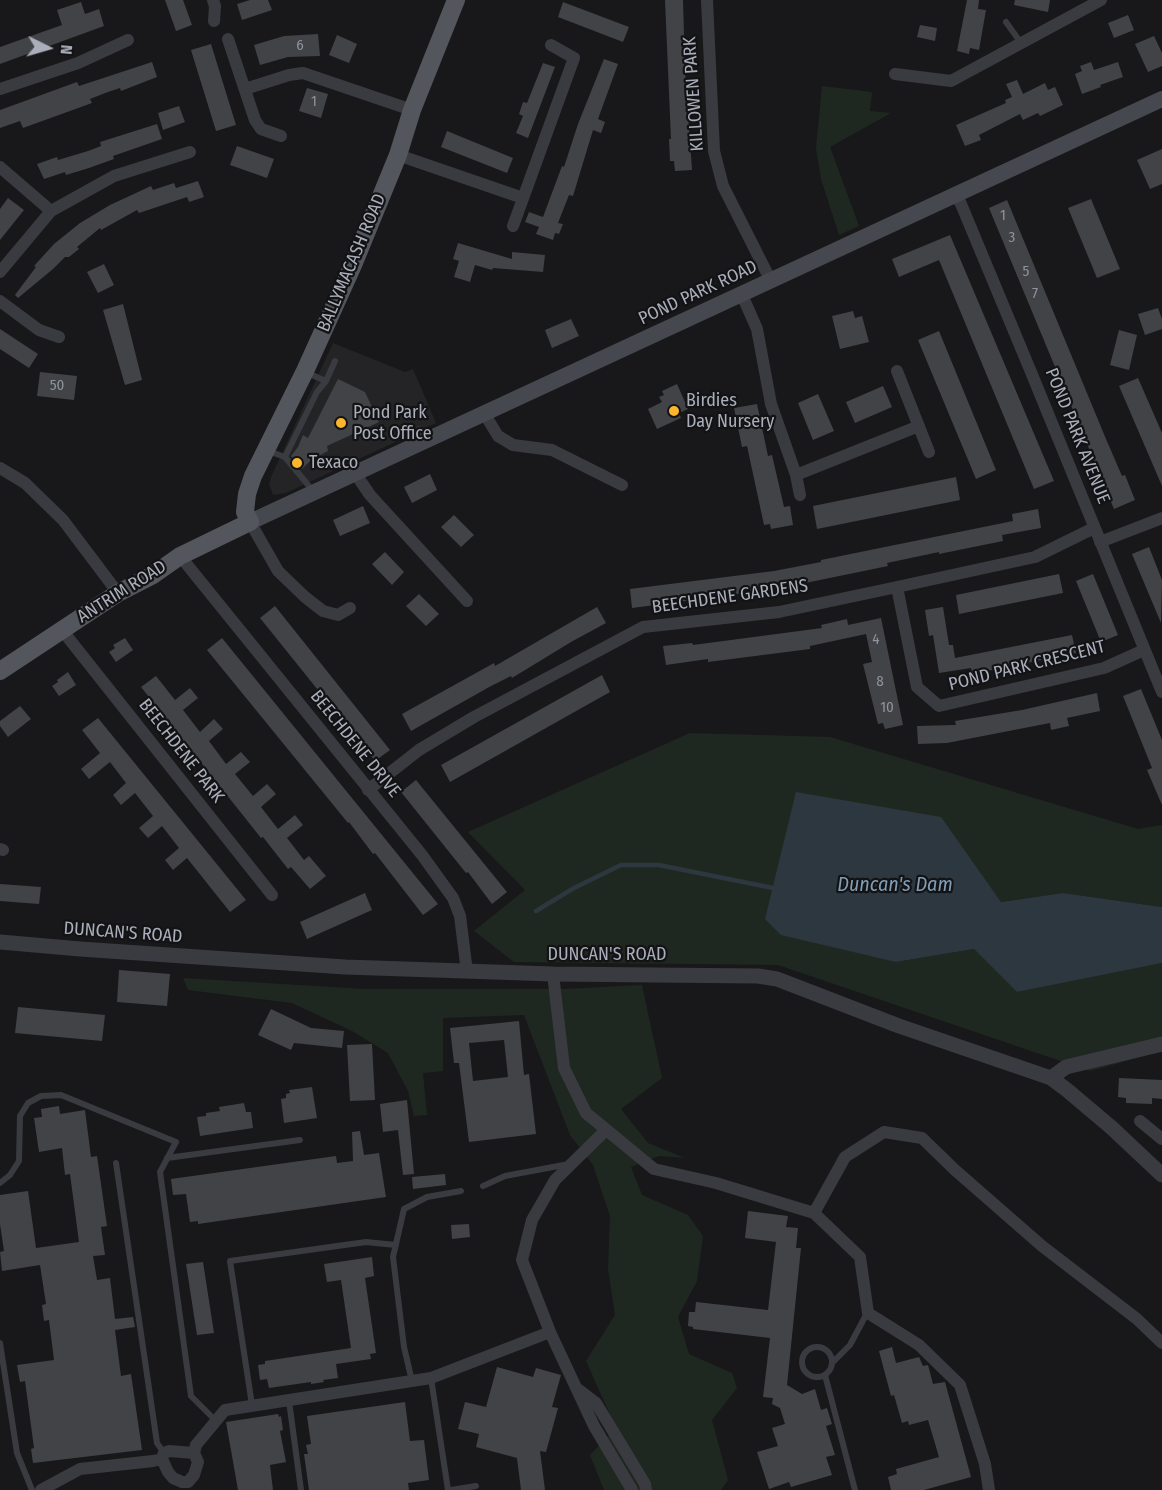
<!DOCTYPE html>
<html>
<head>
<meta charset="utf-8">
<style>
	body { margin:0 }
	#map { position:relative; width:1162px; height:1490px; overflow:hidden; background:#18181a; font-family:"Fira Sans Condensed",sans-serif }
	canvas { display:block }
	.north { position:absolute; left:18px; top:18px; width:60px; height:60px; -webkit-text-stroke:4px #131315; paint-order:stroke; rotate:95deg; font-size:16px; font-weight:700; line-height:24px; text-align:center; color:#a9aeba }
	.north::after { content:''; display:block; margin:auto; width:21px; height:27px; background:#a9aeba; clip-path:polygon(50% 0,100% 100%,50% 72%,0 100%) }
</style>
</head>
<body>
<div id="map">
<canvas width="1162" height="1490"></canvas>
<div class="north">N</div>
</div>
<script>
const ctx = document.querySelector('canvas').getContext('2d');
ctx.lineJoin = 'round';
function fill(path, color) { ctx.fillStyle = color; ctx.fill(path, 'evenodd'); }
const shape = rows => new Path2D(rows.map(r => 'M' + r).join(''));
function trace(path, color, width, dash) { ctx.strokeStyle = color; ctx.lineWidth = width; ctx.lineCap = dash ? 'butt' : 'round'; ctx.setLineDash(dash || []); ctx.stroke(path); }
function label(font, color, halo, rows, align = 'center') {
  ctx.font = font + ' "Fira Sans Condensed",sans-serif'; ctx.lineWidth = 4.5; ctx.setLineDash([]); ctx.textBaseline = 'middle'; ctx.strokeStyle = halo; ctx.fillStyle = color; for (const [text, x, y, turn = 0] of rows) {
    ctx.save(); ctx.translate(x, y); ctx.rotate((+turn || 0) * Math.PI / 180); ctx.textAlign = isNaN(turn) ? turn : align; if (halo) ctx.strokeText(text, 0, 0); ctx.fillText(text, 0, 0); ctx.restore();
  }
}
const built = shape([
	[333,343,405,372,413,369,436,423,286,493,273,495,269,484,271,477]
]);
const green = shape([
	[822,86,872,92,870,111,891,113,830,147,859,226,839,235,821,179,816,148],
	[690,733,830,737,1138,829,1162,825,1162,907,1063,893,1001,902,977,870,896,962,974,949,1017,992,1162,963,1162,1051,1090,1071,778,965,514,962,474,931,525,890,468,832],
	[183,978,365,989,564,989,642,985,662,1078,621,1109,648,1143,685,1158,659,1156,631,1167,642,1195,688,1215,703,1236,697,1281,678,1317,689,1354,732,1373,737,1388,712,1420,728,1480,721,1490,604,1490,590,1455,616,1428,586,1361,615,1315,608,1269,610,1216,593,1165,570,1135,524,1015,443,1018,443,1071,423,1073,427,1115,414,1116,408,1091,388,1053,352,1031,292,1003,188,990]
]);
const water = shape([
	[796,792,941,817,1001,902,1063,893,1162,907,1162,963,1017,992,974,949,896,962,781,935,765,919]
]);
const stream = shape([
	[536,911,574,888,621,865,659,865,773,888]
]);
const building = shape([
	[165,0,183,0,192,25,176,31],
	[250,0,268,0,272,10,242,20,237,4],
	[665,0,683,0,685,70,692,170,675,171,674,161,670,161,669,139,671,139],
	[967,0,979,0,978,9,986,10,979,50,970,48,969,54,957,51],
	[1015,0,1050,0,1048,12,1014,5],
	[81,2,85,14,99,9,104,26,0,64,0,47,62,25,57,10],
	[563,2,629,27,623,42,558,17],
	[1128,15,1134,30,1114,38,1108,23],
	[920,25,937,28,935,41,917,37],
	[318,34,320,56,288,57,260,65,254,45,284,36],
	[337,35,357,44,349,63,329,55],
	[1154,36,1162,53,1162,66,1148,72,1135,44],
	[211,44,236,125,216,131,191,50],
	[604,59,618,64,598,119,605,122,601,133,593,130,573,196,569,195,558,223,563,224,559,234,555,233,553,240,536,234,539,227,525,222,529,212,543,217,562,166,564,167,578,124],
	[152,62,157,77,121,91,120,88,108,92,90,99,92,103,23,128,20,121,0,128,0,110,77,82,79,86],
	[1091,62,1094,70,1118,62,1123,77,1100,85,1101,87,1082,94,1075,74,1082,71,1080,66],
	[543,63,555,67,528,138,516,133,523,116,519,114,523,102,527,103],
	[1017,80,1023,94,1045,83,1048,90,1055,87,1063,105,1040,116,1038,113,1023,120,1020,114,979,135,981,140,965,146,956,125,1006,103,1005,100,1012,97,1006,84],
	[307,88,328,94,321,118,299,111],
	[179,106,185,122,163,130,158,113],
	[157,124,162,139,113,156,114,159,89,168,66,175,65,172,44,179,37,164,57,157,58,160,88,151,101,146,100,142],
	[447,131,513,158,507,173,441,147],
	[237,146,274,159,267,178,230,165],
	[1162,149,1162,184,1150,189,1137,160],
	[198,181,204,197,189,202,187,197,139,213,137,210,101,230,100,228,77,247,79,249,69,257,65,257,53,269,18,298,15,295,36,267,34,266,54,244,80,223,110,205,151,186,153,190,174,183,176,188],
	[8,198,24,210,0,240,0,209],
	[1091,199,1120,269,1097,278,1068,208],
	[1007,200,1106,439,1122,476,1125,475,1135,500,1114,509,989,208],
	[950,235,1054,481,1034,489,939,260,899,277,892,259],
	[458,243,512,259,512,252,545,255,543,272,493,268,492,270,475,265,470,282,454,277,459,261,453,259],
	[104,264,114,285,98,293,87,272],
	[123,304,142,380,125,385,103,310],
	[1158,308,1162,319,1162,329,1145,335,1138,314],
	[853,311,855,318,862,316,869,342,840,349,832,316],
	[571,319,579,336,552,348,545,330],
	[0,329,38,354,29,368,0,349],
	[1119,330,1137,335,1129,370,1110,365],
	[939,331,996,470,976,479,918,340],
	[40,372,77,376,74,400,37,396],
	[1138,378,1162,433,1162,486,1119,386],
	[338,379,365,392,379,422,327,446,328,451,311,460,302,469,291,456,298,447,303,435,308,438],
	[677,384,688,409,679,413,681,418,657,429,648,409,662,402,659,397,664,395,662,391],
	[883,386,892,407,855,423,846,402],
	[818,394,834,431,813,440,798,403],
	[757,404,768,456,772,455,784,507,790,506,793,525,771,529,770,524,764,525,747,446,742,447,734,408],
	[430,474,437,490,412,503,404,487],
	[956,477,960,500,817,529,813,506],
	[363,506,370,523,340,536,333,520],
	[1038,509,1041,528,1002,535,1003,541,939,554,939,552,887,563,888,566,776,589,632,608,630,589,774,571,821,562,821,560,1013,521,1012,514],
	[454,515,474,535,461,547,441,527],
	[1149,547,1162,580,1161,623,1132,554],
	[385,552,404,572,392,585,372,564],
	[1059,574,1063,593,959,614,956,595],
	[1093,574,1118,635,1101,642,1076,581],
	[419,594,439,614,426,626,406,606],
	[275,606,390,750,375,761,260,618],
	[597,607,606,623,571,642,512,678,511,676,491,686,411,731,402,714,494,663,495,666],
	[943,607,949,645,953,645,955,658,1072,635,1076,653,972,674,971,668,939,673,933,635,929,636,925,610],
	[881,618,903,725,885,729,883,723,878,724,863,664,872,662,866,634,810,646,810,649,708,662,708,659,666,665,663,646,692,643,693,645,822,628,821,625,847,619,848,625],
	[125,638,133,650,116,662,109,652,115,648,113,645],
	[222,638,438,904,423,915,375,853,373,854,349,822,348,823,207,650],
	[68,672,76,685,59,696,52,686,58,682,57,680],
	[602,675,610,692,450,782,441,765],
	[156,676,175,700,190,688,198,698,183,710,200,732,214,719,223,729,209,741,226,764,241,752,250,762,235,774,253,796,267,784,276,794,261,807,278,829,295,815,303,825,287,838,304,860,309,856,326,876,310,889,291,867,288,869,263,837,261,838,141,687],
	[1141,689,1162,740,1162,805,1147,770,1152,768,1123,696],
	[1097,693,1100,711,1067,718,1069,726,1051,730,1050,723,947,743,918,744,917,726,956,725,955,721,1022,710],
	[20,706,31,719,8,737,0,726,0,721],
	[98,718,246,900,230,912,187,858,173,870,165,860,179,848,162,826,148,838,139,828,153,816,135,793,121,805,113,795,126,783,110,762,89,779,81,769,100,753,82,730],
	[416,780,507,892,492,904,468,872,466,873,401,792],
	[0,884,41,887,39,904,0,901],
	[365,893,372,910,307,939,300,922],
	[119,970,170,974,167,1006,117,1002],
	[18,1007,105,1015,102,1041,15,1033],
	[271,1009,311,1028,344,1031,342,1048,294,1043,291,1050,258,1035],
	[519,1021,524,1075,529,1074,536,1134,469,1142,459,1063,454,1063,450,1028],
	[504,1040,508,1077,473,1081,469,1043],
	[372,1044,375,1100,350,1101,347,1045],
	[1119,1078,1162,1080,1162,1099,1152,1098,1152,1104,1126,1103,1126,1098,1118,1097],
	[312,1087,317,1118,284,1123,281,1099,286,1098,286,1094,290,1093,289,1090],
	[407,1100,414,1174,403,1175,398,1130,383,1132,380,1104],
	[244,1103,246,1112,251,1112,253,1128,200,1136,197,1117,206,1116,206,1113,220,1111,219,1107],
	[59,1106,60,1114,85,1110,91,1157,97,1156,107,1226,101,1227,105,1255,93,1256,97,1280,110,1278,115,1319,133,1317,135,1327,115,1330,121,1376,131,1374,142,1450,33,1463,31,1449,34,1448,25,1381,20,1382,17,1365,54,1360,49,1320,44,1321,42,1305,46,1304,40,1265,2,1271,0,1252,4,1251,0,1224,0,1195,28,1191,36,1248,79,1242,70,1174,65,1175,62,1148,39,1152,34,1118,42,1117,41,1109],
	[360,1131,364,1155,379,1153,386,1197,198,1224,198,1221,190,1222,186,1194,173,1195,171,1179,336,1156,337,1163,353,1161,352,1132],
	[445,1174,446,1185,413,1189,412,1177],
	[748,1211,788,1216,786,1227,798,1228,796,1248,801,1248,787,1385,802,1394,815,1389,821,1410,827,1408,832,1424,826,1426,835,1455,826,1457,832,1475,791,1487,789,1482,769,1489,757,1452,778,1446,772,1428,785,1424,780,1408,772,1404,773,1398,763,1397,770,1338,693,1329,693,1327,688,1326,689,1312,695,1312,696,1302,768,1310,776,1242,745,1238],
	[469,1224,470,1237,452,1239,451,1225],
	[372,1257,374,1276,365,1278,376,1353,370,1354,371,1359,336,1364,338,1378,323,1380,324,1382,311,1384,311,1382,269,1388,267,1379,260,1380,258,1365,265,1364,265,1361,351,1348,341,1280,327,1282,324,1264],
	[203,1262,214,1333,197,1335,186,1264],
	[892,1347,896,1363,919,1357,923,1366,928,1365,933,1384,945,1382,971,1477,924,1490,891,1490,888,1477,897,1474,896,1469,939,1457,928,1420,909,1425,908,1421,902,1423,894,1395,891,1396,879,1351],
	[497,1367,533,1377,536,1368,561,1375,552,1407,558,1408,546,1452,540,1451,545,1490,521,1490,517,1458,476,1447,479,1434,458,1429,465,1402,486,1407],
	[405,1402,410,1441,424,1440,429,1480,408,1483,409,1490,309,1490,304,1454,308,1454,306,1445,311,1444,307,1416],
	[278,1414,279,1417,281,1416,283,1430,280,1431,286,1462,270,1465,273,1490,238,1490,226,1422]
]);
const service = shape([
	[1006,22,1021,43],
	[305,372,326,381,335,361],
	[419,429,424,441],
	[268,451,285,457,313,491],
	[285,457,317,392,326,381],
	[167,1158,300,1140],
	[116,1163,157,1443,164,1453],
	[0,1183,10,1175,19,1161,20,1116,28,1103,41,1096,61,1095,176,1142,160,1172,191,1396,215,1420],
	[483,1186,505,1176,569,1164],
	[0,1343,17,1453,32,1490],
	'802 1362a15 15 0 1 1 30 0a15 15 0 1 1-30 0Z',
	[833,1362,850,1345,867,1313],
	[825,1375,855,1490],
	[431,1378,448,1490],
	[412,1381,404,1347,393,1257,404,1209,427,1197,461,1191],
	[289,1401,301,1490],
	[252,1405,230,1261,366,1242,396,1245],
	[451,1490,476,1486]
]);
const minor = shape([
	[213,0,215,6,214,21],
	[707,0,714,151,723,186,771,281],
	[228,39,255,120,261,129,281,136],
	[895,74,951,81,1101,0],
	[0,89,78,63,128,40],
	[245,89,289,75,303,73,412,110],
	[398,155,523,198],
	[0,167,51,211],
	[956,195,961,204,1031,372,1162,692],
	[513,226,574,58,551,45],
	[0,272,51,211,114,176,190,152],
	[742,295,757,329,771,404,796,475,800,495],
	[0,301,39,330,59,337],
	[897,371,929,452],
	[484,413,498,436,513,445,552,450,622,485],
	[0,468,25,483,63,520,118,593],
	[355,473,370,495,467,601],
	[796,475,919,426],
	[250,522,278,571,305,597,323,611,338,615,350,608],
	[1100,542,1162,518],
	[180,556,422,855,453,898,460,916,467,972],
	[897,587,917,687,939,706,1104,668,1144,650],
	[62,630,272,895],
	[368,790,419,750,474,717,643,627,779,612,897,587,1035,557,1094,528],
	[0,849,3,850],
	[553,974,564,1068,586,1113,654,1169,716,1183,814,1213,860,1257,868,1313,919,1345,960,1385,985,1464,989,1490],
	[1140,1121,1162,1139],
	[606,1130,555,1180,532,1220,522,1260,550,1332,594,1426,632,1490],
	[814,1213,845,1157,884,1132,922,1138,955,1170,1042,1246,1137,1319,1162,1343],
	[579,1390,596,1403,645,1484,646,1490],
	[194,1453,196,1445,225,1410,431,1378,550,1332],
	[41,1490,80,1469,153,1461,162,1459,164,1453,169,1451,194,1453,198,1462,194,1475,188,1482,182,1482,173,1478,168,1472,162,1459]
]);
const tertiary = shape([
	[0,942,80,949,345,967,553,974,758,976,777,979,899,1026,1051,1078,1067,1090,1112,1128,1162,1175],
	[1051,1078,1066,1067,1162,1044]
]);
const secondary = shape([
	[250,522,1162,99]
]);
const primary = shape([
	[0,671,118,593,153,575,180,556,250,522,245,512,247,494,253,476,305,371,353,265,398,155,412,110,456,0]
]);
const markers = [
	[674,411,6,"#fcb62e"],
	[341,423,6,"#fcb62e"],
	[297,463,6,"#fcb62e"]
];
const numberNames = [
	["6",300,46],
	["1",314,102],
	["1",1003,216],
	["3",1012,238],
	["5",1026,272],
	["7",1035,294],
	["50",57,386],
	["4",876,640],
	["8",880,682],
	["10",887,708]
];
const streetNames = [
	["KILLOWEN PARK",694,94,-94],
	["BALLYMACASH ROAD",352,263,-67],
	["POND PARK ROAD",698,293,-25],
	["POND PARK AVENUE",1077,436,68],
	["ANTRIM ROAD",122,592,-32],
	["BEECHDENE GARDENS",730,597,-8],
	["POND PARK CRESCENT",1027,666,-14],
	["BEECHDENE DRIVE",355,744,51],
	["BEECHDENE PARK",181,751,52],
	["DUNCAN'S ROAD",123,933,4],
	["DUNCAN'S ROAD",607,955]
];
const poiNames = [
	["Birdies",686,401],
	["Day Nursery",686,422],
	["Pond Park",353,413],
	["Post Office",353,434],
	["Texaco",309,463]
];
const waterNames = [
	["Duncan's Dam",895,885]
];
fill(built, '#242427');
fill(green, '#1f2820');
fill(water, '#2d373f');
trace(stream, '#2d373f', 4.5);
fill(building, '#424347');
trace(service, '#3a3b41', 6);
trace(minor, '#3a3b41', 12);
trace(tertiary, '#3a3b41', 15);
trace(secondary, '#46484f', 16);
trace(primary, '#54565e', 18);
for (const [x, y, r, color] of markers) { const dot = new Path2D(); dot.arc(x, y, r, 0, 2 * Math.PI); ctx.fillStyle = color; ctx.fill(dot); trace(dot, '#131315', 2); }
label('15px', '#8f939d', null, numberNames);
label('18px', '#a9aeba', '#131315', streetNames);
label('18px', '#a9aeba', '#131315', poiNames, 'left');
label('italic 20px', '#7f9db7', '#131315', waterNames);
</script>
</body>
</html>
